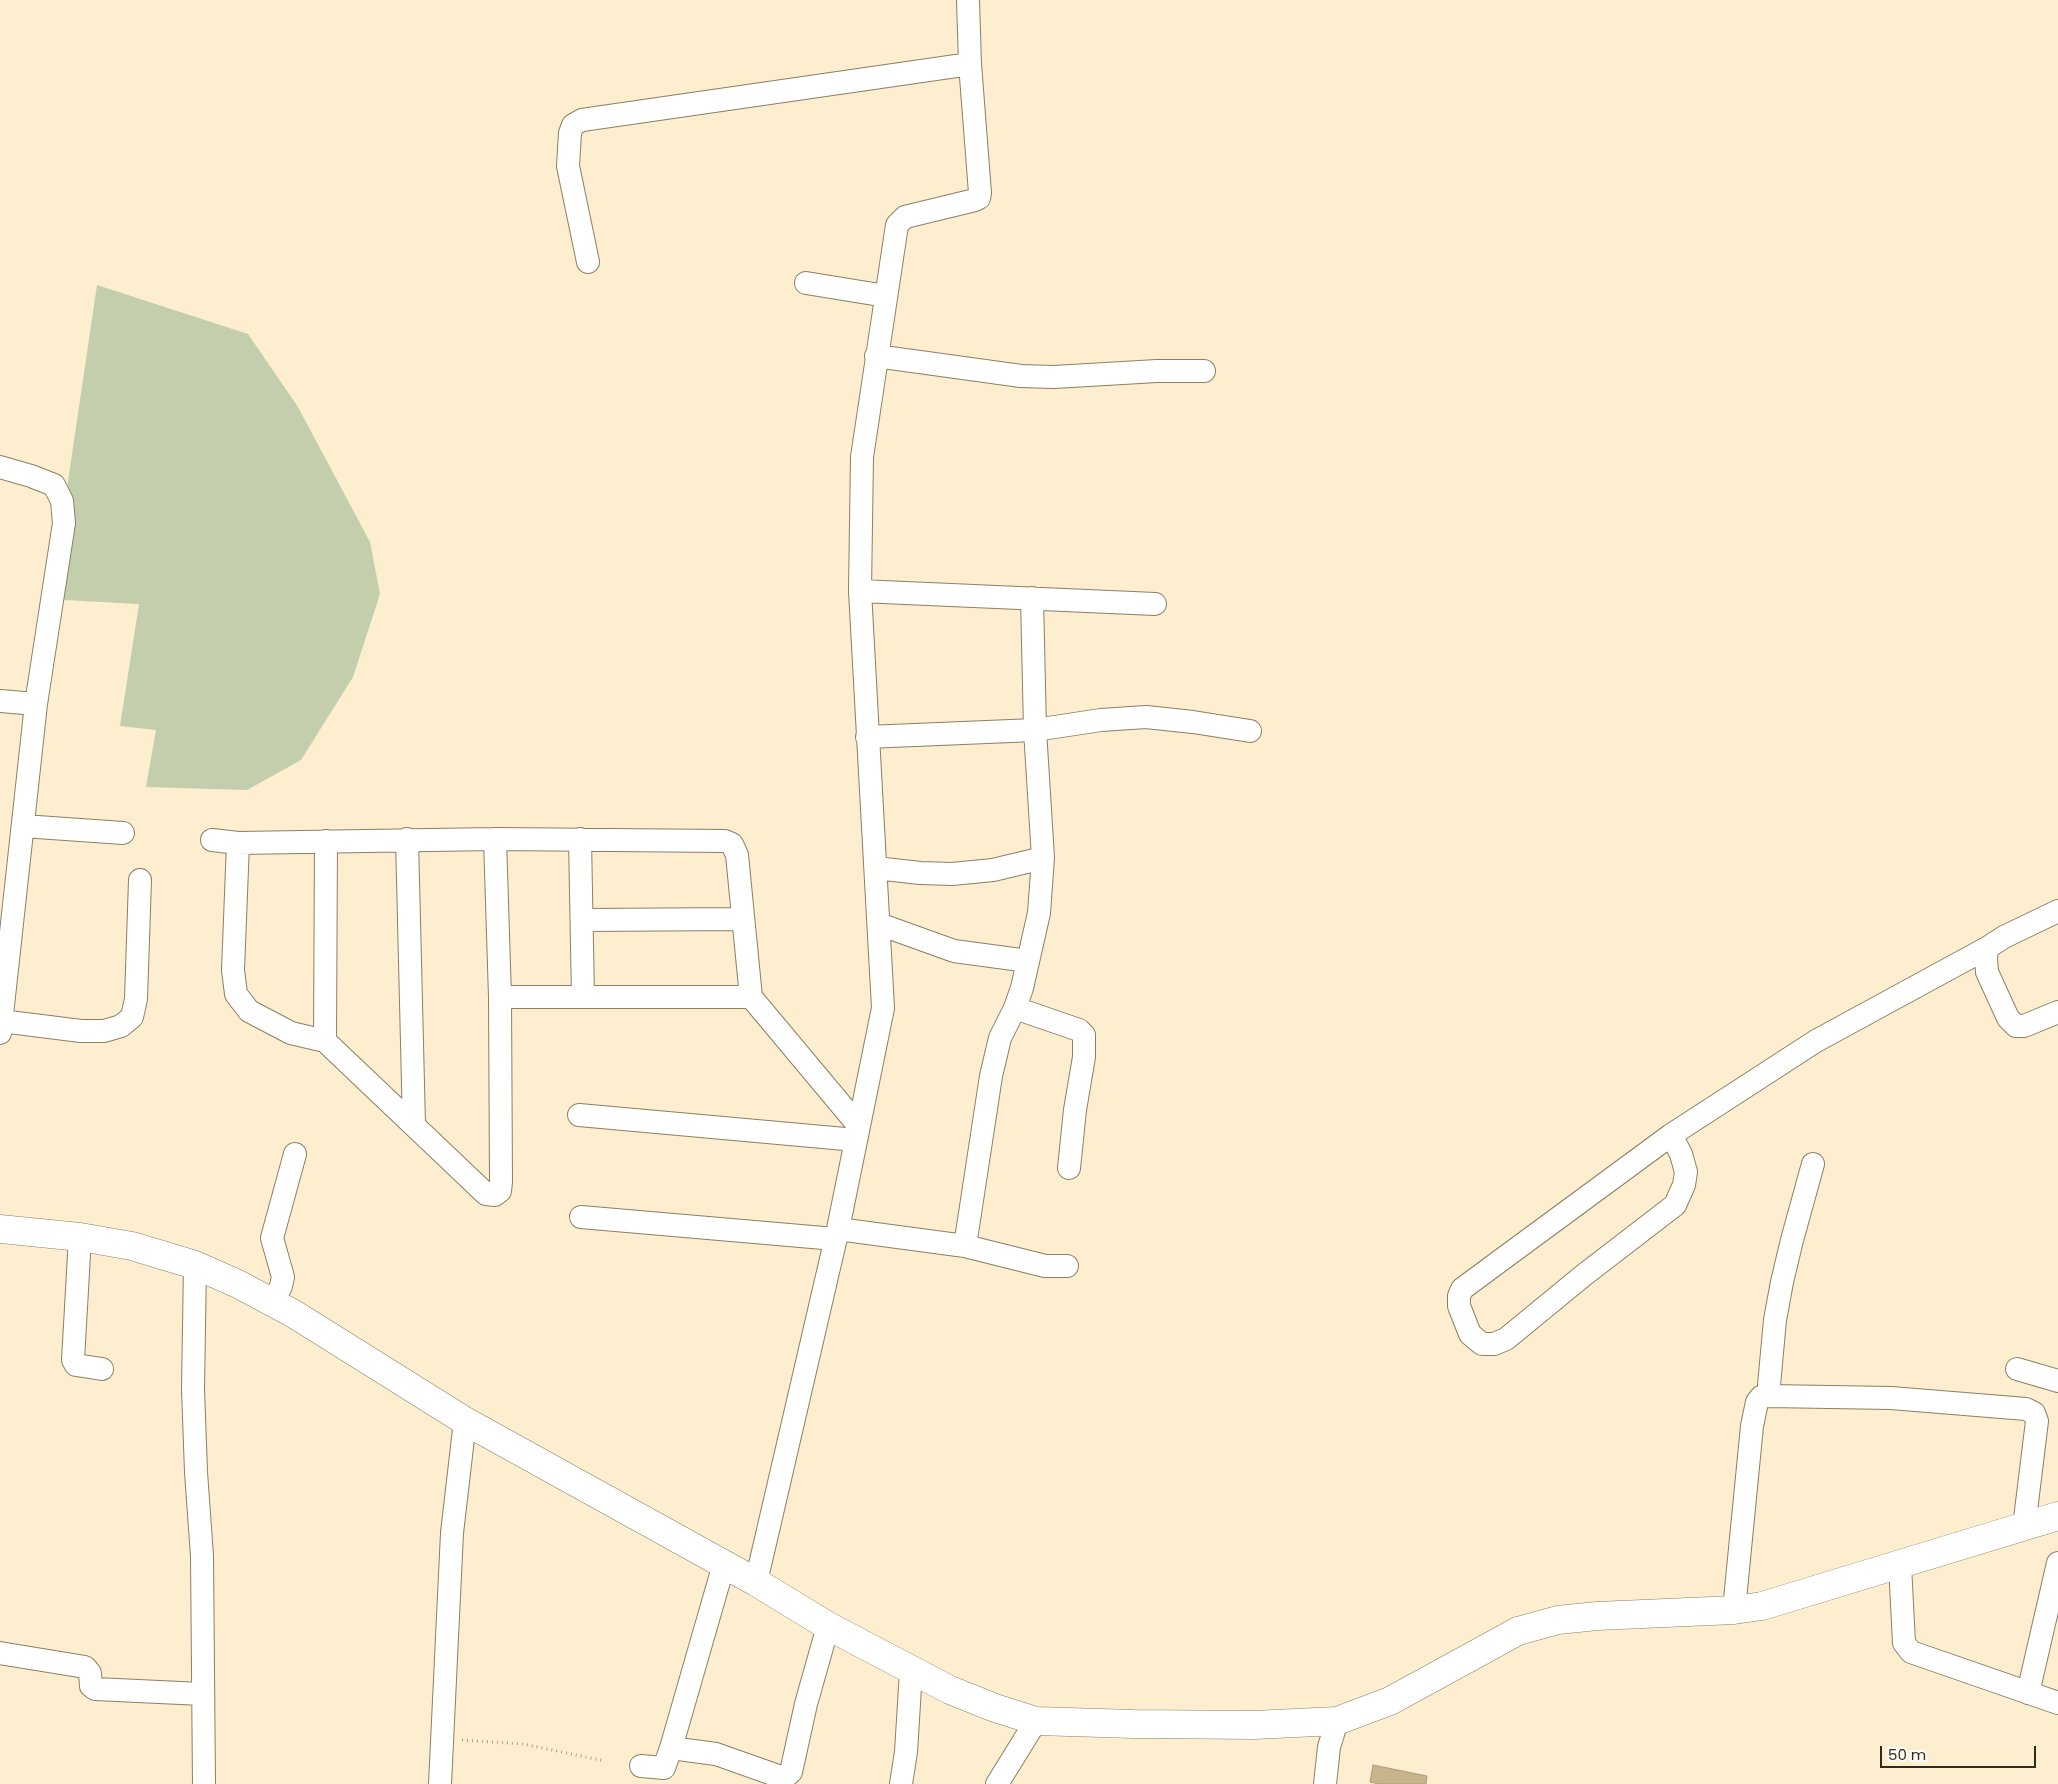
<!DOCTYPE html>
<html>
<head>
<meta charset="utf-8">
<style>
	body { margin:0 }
	#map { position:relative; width:2058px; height:1784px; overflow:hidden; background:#fceecf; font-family:Poppins,sans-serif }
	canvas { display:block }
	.scale { position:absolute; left:1880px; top:1746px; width:156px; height:22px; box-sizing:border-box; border:2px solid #302b1f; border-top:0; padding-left:6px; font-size:15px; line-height:18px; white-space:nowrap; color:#302b1f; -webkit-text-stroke:4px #fffcf6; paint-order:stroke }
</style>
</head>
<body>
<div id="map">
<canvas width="2058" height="1784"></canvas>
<div class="scale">50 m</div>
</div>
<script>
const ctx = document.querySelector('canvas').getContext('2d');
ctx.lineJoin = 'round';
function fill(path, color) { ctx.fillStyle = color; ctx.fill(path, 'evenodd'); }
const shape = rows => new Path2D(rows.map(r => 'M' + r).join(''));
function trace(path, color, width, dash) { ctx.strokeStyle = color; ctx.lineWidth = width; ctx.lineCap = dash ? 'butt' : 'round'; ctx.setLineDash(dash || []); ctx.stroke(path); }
const green = shape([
	[97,285,248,334,298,407,370,542,380,594,353,677,301,760,247,790,146,787,156,730,120,726,139,604,64,600,67,488]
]);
const building = shape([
	[1373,1765,1427,1776,1426,1784,1379,1784,1370,1782,1373,1765]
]);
const path = shape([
	[462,1740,523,1744,605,1761]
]);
const minor = shape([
	[588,262,568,166,570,133,573,125,582,120,970,64],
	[806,283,886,296],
	[876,356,1021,376,1054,377,1157,371,1204,371],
	[0,467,31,476,54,485,62,501,64,523,36,704,0,1033],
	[860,591,1155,604],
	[0,701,36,704],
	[867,737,1035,730,1101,720,1146,717,1193,722,1250,731],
	[23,826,123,833],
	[407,839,414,1125],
	[580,839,583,997],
	[212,840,238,843,495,839,725,841,732,844,737,855,751,997,858,1125],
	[326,841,325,1041,486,1194,495,1195,500,1191,501,1182,500,997,495,839],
	[238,843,233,970,236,994,249,1011,291,1033,325,1041],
	[876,868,920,873,952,874,993,870,1043,858],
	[2058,911,2004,937,1987,948,1986,959,1987,972,2008,1018,2016,1026,2024,1026,2058,1012],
	[582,920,742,919],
	[879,924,954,951,1028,961],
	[500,997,751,997],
	[1015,1008,1079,1030,1084,1035,1084,1057,1075,1110,1069,1168],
	[1,1021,81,1031,104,1031,121,1026,132,1017,136,999,140,880],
	[579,1115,856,1140],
	[1671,1135,1681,1154,1686,1172,1684,1185,1675,1205,1584,1275,1506,1339,1494,1344,1482,1344,1470,1334,1459,1306,1459,1296,1462,1289,1508,1255,1671,1135,1816,1041,1987,948],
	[581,1217,835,1239],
	[838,1229,965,1246,1045,1266,1067,1266],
	[80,1237,73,1360,76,1365,102,1369],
	[965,1246,991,1076,1000,1038,1015,1008,1022,988,1039,913,1043,858,1035,730,1032,598],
	[195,1265,193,1389,196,1472,202,1556,204,1784],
	[273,1303,281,1286,283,1277,272,1238,295,1154],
	[2017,1369,2058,1381],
	[1768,1396,1775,1320,1782,1282,1792,1240,1813,1164],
	[1900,1565,1904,1643,1911,1652,2058,1703],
	[756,1582,838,1229,883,1008,860,591,862,457,897,225,905,217,975,200,979,198,980,193,970,64,968,0],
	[1734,1610,1752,1426,1757,1402,1761,1397,1768,1396,1891,1398,2026,1409,2034,1413,2037,1421,2024,1527],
	[0,1653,85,1667,90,1673,91,1686,95,1689,202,1694],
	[2028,1693,2058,1563],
	[671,1748,724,1564],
	[641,1766,664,1768,671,1748,716,1754,784,1778,791,1772,806,1704,828,1626],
	[440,1784,452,1533,465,1421],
	[901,1784,906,1752,911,1671],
	[997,1784,1036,1721],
	[1325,1784,1329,1747,1337,1721]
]);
const tertiary = shape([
	[0,1229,80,1237,132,1246,195,1265,238,1284,294,1314,465,1421,756,1582,828,1626,950,1690,995,1708,1036,1721,1134,1724,1254,1725,1337,1721,1390,1701,1518,1631,1558,1620,1597,1616,1734,1610,1762,1606,2058,1516]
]);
fill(green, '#c3cead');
fill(building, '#c8b48a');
trace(building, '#aa9c7f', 1);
trace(minor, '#8c7f63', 24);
trace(tertiary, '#8c7f63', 29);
trace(path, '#aa9f88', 3, [1, 4]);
trace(minor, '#fff', 22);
trace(tertiary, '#fff', 28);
</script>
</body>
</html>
